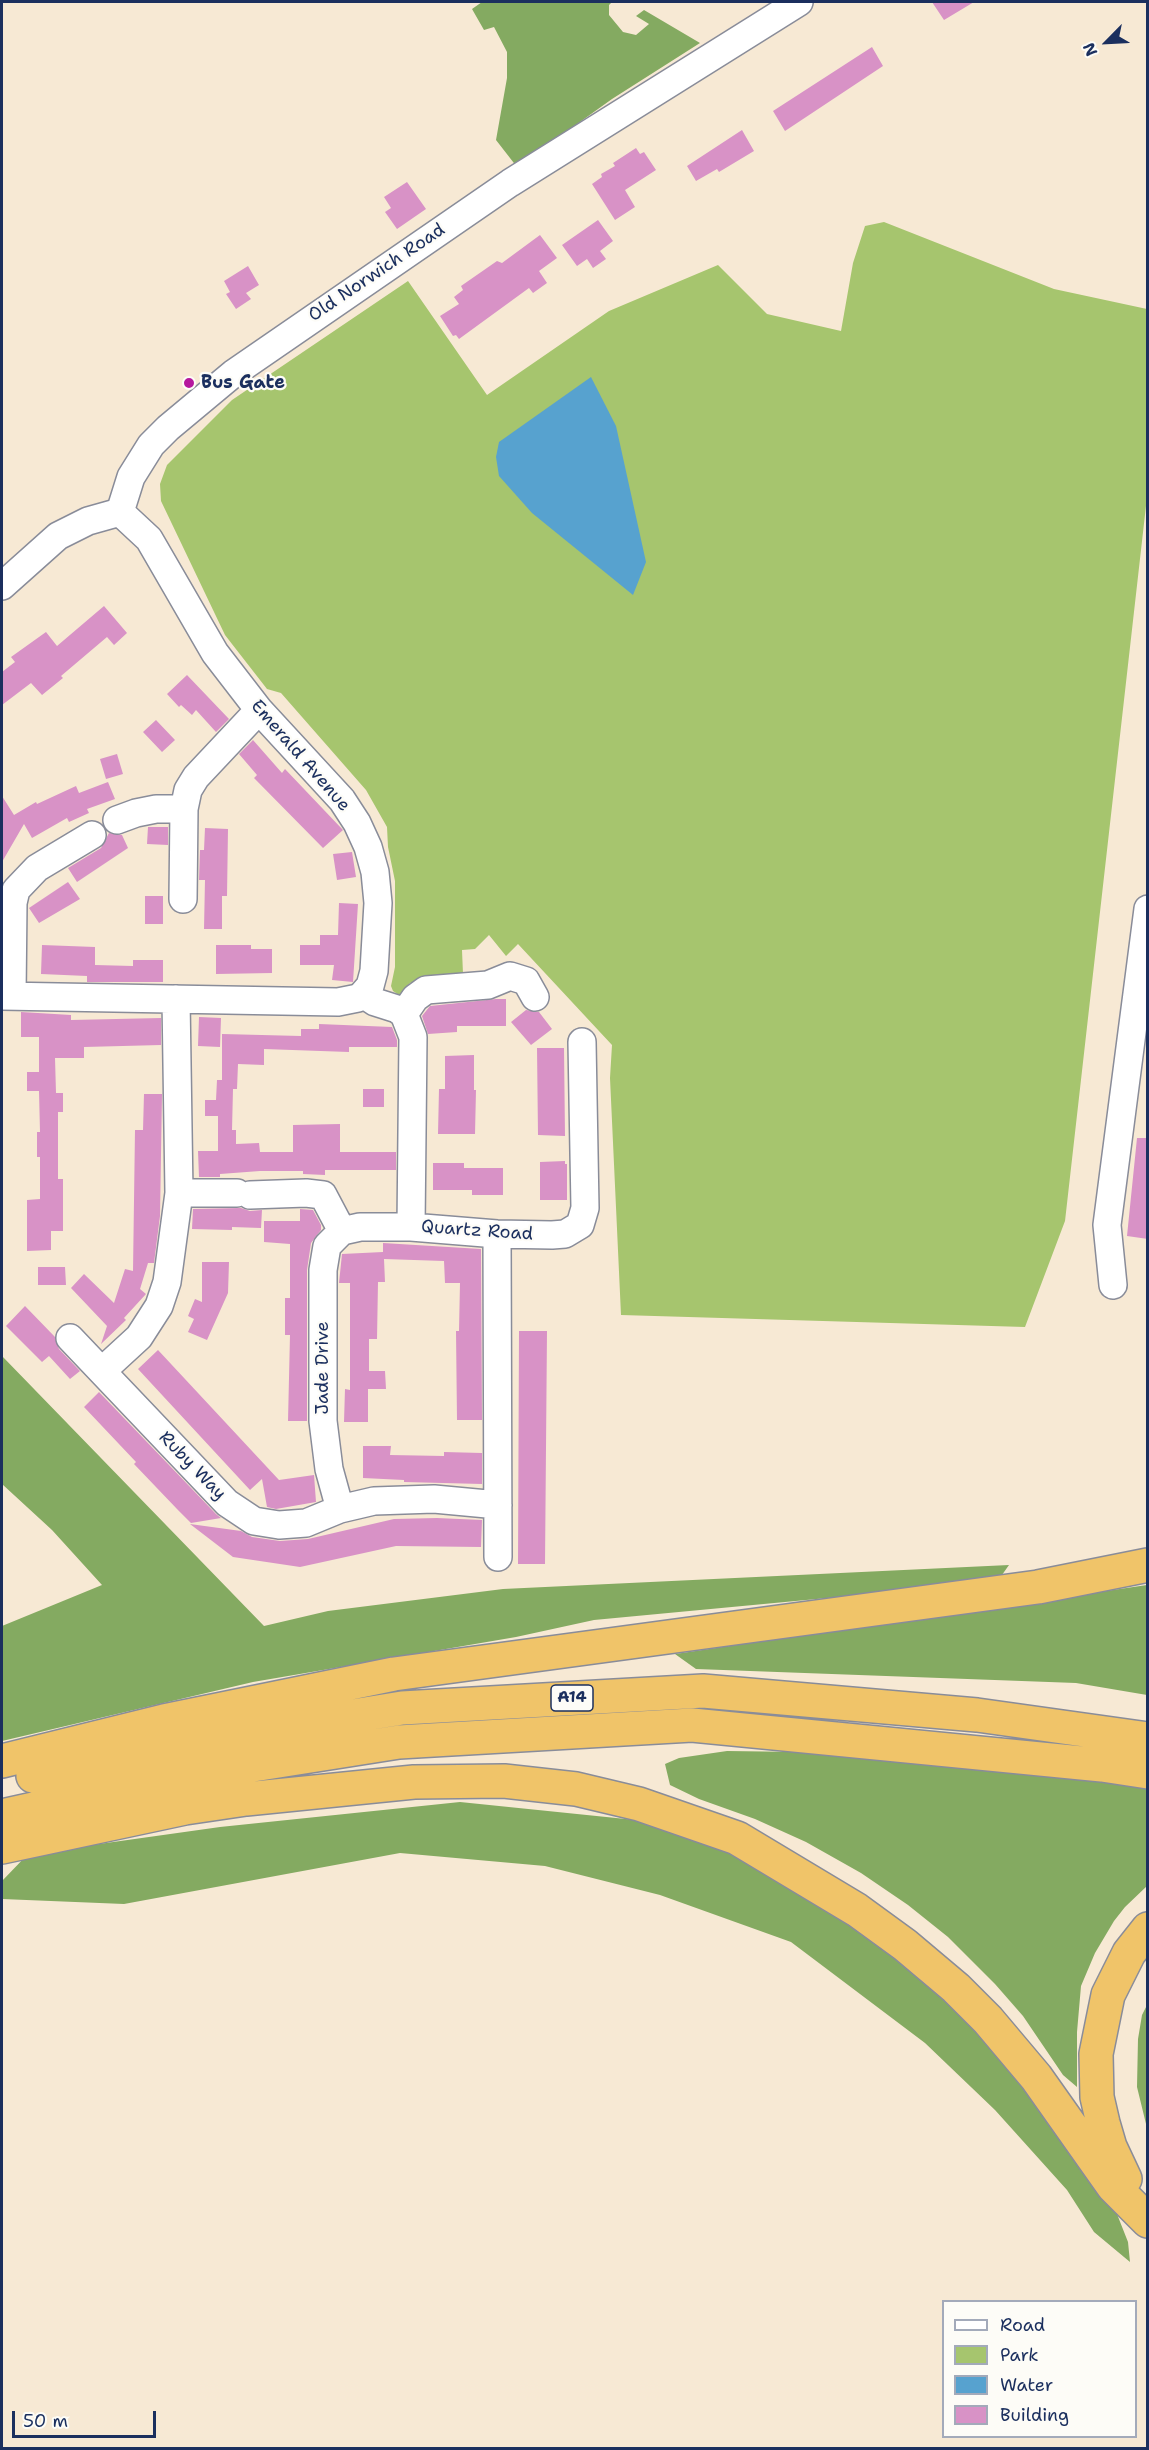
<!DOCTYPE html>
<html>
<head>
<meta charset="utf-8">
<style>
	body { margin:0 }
	#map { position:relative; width:1149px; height:2450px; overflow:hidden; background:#f7e9d4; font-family:"Shantell Sans",sans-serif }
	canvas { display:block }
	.frame { position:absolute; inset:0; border:3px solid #1b2f5e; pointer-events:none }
	.legend { position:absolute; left:942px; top:2300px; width:195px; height:138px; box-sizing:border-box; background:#fdfcf7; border:2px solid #a3aaba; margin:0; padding:8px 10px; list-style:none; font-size:18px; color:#1b2f5e }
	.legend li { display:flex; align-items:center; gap:12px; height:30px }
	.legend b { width:30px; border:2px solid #a3aaba }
	.north { position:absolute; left:1077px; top:12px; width:60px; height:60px; -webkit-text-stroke:4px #fdfcf7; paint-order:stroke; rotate:246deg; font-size:16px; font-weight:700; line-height:24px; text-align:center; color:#1b2f5e }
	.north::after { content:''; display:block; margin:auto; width:21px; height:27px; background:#1b2f5e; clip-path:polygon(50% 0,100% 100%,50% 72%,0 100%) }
	.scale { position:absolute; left:12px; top:2411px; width:144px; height:27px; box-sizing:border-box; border:3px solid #1b2f5e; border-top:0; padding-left:8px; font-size:18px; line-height:21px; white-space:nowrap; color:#1b2f5e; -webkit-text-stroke:4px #fdfcf7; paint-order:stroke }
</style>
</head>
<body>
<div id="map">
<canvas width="1149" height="2450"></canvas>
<div class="frame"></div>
<ul class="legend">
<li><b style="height:8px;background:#fff"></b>Road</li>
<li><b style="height:16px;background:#a6c56e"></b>Park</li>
<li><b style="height:16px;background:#57a2cf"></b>Water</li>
<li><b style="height:16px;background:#d892c6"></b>Building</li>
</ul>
<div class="north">N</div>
<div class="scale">50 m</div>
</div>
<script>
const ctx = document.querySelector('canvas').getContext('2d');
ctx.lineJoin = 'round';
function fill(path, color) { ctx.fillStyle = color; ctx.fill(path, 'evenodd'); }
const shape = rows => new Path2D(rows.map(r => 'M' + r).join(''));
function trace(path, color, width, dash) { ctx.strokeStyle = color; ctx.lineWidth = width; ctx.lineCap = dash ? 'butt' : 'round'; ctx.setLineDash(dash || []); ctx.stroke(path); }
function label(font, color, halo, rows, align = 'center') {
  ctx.font = font + ' "Shantell Sans",sans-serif'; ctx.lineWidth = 4.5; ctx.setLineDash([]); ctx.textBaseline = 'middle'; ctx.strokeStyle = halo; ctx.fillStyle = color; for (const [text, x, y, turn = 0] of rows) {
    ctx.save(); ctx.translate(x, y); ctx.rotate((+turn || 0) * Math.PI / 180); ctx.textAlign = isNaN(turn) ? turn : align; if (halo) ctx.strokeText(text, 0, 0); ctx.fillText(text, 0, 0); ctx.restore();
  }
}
const green = shape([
	[884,222,1054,289,1147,309,1147,497,1065,1221,1025,1327,621,1315,610,1078,612,1045,518,944,506,956,489,935,475,949,462,950,463,974,434,976,410,983,399,995,393,991,391,986,395,967,395,881,388,847,387,827,366,790,281,693,267,689,225,635,161,501,160,484,167,465,232,400,408,281,487,395,609,311,718,265,767,314,841,331,853,263,865,226]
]);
const forest = shape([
	[482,2,612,2,609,5,609,15,623,32,636,35,649,24,636,16,644,10,700,43,612,99,517,167,496,140,507,78,507,52,494,27,484,30,472,9],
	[2,1356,264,1626,328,1611,503,1589,1009,1565,997,1582,594,1620,516,1637,253,1682,2,1741,2,1626,102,1585,52,1530,2,1484],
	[1147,1585,1147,1695,1076,1683,696,1669,675,1654],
	[727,1751,800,1752,1147,1783,1147,1886,1125,1907,1114,1921,1095,1953,1081,1986,1077,2032,1077,2087,1063,2075,1023,2016,995,1984,948,1937,908,1905,861,1873,806,1842,755,1819,699,1799,670,1785,665,1764,679,1758],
	[460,1802,655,1822,736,1856,825,1901,972,2007,1115,2209,1128,2242,1130,2262,1094,2232,1067,2190,995,2110,925,2043,791,1942,660,1895,545,1866,400,1853,124,1904,2,1899,2,1881,28,1854,220,1827],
	[1147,2005,1147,2128,1137,2087,1138,2039,1142,2015]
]);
const water = shape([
	[591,377,616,426,646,562,633,595,532,513,499,476,496,457,499,442]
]);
const building = shape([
	[932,2,974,2,944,20],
	[872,47,883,66,785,131,773,111],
	[742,130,754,151,719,172,717,169,696,181,687,166],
	[636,148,640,154,644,152,656,170,625,190,635,207,615,220,592,184,602,177,601,174,615,166,613,163],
	[407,182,426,209,397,229,385,212,391,208,384,197],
	[598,220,613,241,600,251,606,259,593,268,587,259,577,266,562,245],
	[540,235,557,258,539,271,547,283,533,293,529,288,459,339,456,335,453,336,440,316,459,304,454,297,463,290,461,286,497,261,502,263],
	[248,266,259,285,246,293,251,299,236,309,226,294,230,292,224,281],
	[104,606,127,633,114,645,107,637,61,676,63,678,42,695,31,683,2,705,2,672,15,662,11,657,46,632,57,646],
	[187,675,229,719,216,732,196,710,192,715,181,705,179,707,167,694],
	[156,720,175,740,162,752,143,732],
	[253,740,282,773,285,769,343,830,323,848,254,778,257,775,239,754],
	[117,754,123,774,106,779,100,759],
	[108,782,115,799,87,809,89,813,69,822,67,818,32,838,24,824,2,862,2,796,14,815,36,802,37,804,76,786,79,793],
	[148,827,168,827,168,845,147,844],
	[205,828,228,829,227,896,222,896,222,929,204,929,205,880,199,880,200,850,204,850],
	[109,833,122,835,128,848,77,882,68,868,101,848],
	[352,852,356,877,337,880,333,854],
	[68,882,80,899,39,923,29,908],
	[145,896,163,896,163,924,145,924],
	[339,903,358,904,353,982,332,980,334,965,300,965,300,945,320,945,320,935,338,935],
	[42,945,95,947,95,965,133,966,133,960,163,960,163,982,87,982,87,976,41,974],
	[216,945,251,945,251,949,272,949,272,973,216,974],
	[496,999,506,999,506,1026,457,1026,457,1032,428,1034,422,1016,430,1006],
	[526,1010,539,1012,552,1029,531,1045,511,1022],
	[21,1012,71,1015,71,1020,161,1018,161,1045,84,1047,84,1058,55,1058,56,1093,63,1093,63,1112,58,1112,58,1179,63,1179,63,1231,51,1231,51,1250,27,1251,27,1200,40,1199,40,1157,37,1157,37,1132,40,1132,39,1091,27,1091,27,1072,39,1072,39,1037,21,1037],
	[199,1017,221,1018,220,1047,198,1046],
	[319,1024,392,1027,397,1040,397,1047,349,1047,349,1052,264,1049,264,1065,238,1064,237,1089,233,1089,232,1130,236,1130,236,1144,259,1143,260,1152,293,1152,293,1125,340,1124,340,1152,396,1152,396,1170,325,1170,325,1175,303,1174,303,1171,260,1171,220,1174,220,1177,199,1177,198,1151,218,1151,218,1116,205,1116,205,1100,216,1100,217,1080,222,1080,222,1034,301,1036,301,1029,319,1029],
	[537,1048,564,1048,565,1136,538,1135],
	[474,1055,474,1090,476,1090,475,1134,438,1134,439,1089,445,1089,445,1056],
	[363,1089,384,1089,384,1107,363,1107],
	[144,1094,162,1094,160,1216,154,1263,148,1263,140,1289,146,1294,124,1318,126,1320,101,1344,107,1326,71,1288,84,1274,114,1303,125,1269,133,1271,135,1130,143,1130],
	[1137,1138,1148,1138,1148,1239,1127,1236],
	[565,1161,565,1164,567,1164,567,1200,540,1200,540,1162],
	[433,1163,464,1163,464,1168,503,1168,503,1195,472,1195,472,1190,433,1190],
	[241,1208,250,1211,262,1210,261,1228,232,1227,232,1230,192,1229,193,1209],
	[300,1209,313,1210,321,1225,321,1230,311,1243,307,1270,307,1421,288,1421,290,1335,285,1335,285,1298,290,1298,290,1244,264,1242,264,1221,300,1221],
	[383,1243,481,1249,482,1420,457,1420,456,1331,459,1331,460,1283,445,1283,444,1261,384,1259,385,1282,378,1282,377,1339,369,1339,369,1371,385,1371,386,1389,368,1389,368,1422,344,1422,345,1389,350,1390,350,1283,339,1283,342,1254,383,1252],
	[202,1262,229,1262,228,1293,207,1340,188,1332,194,1319,188,1316,195,1299,202,1302],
	[38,1267,65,1267,66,1285,38,1285],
	[25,1306,55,1337,59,1349,80,1371,70,1379,49,1356,42,1362,6,1326],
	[519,1331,547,1331,545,1564,518,1564],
	[158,1350,279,1480,314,1475,316,1502,276,1509,267,1507,262,1479,250,1490,138,1369],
	[99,1392,216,1514,221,1518,191,1523,177,1509,134,1464,136,1462,84,1407],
	[363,1446,391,1446,390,1455,444,1456,444,1452,482,1453,482,1484,404,1482,404,1480,363,1478],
	[437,1518,482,1520,481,1547,396,1546,300,1567,233,1557,190,1524,241,1531,252,1537,280,1541,308,1539,394,1519]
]);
const minor = shape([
	[2,586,58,536,88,521,120,512,131,477,151,445,168,428,234,373,510,183,799,2],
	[117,820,136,813,156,809,184,809],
	[183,899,184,809,188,790,196,777,259,710],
	[363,994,375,1002,397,1009,404,1014,413,1037,411,1227],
	[2,996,338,1002,358,998,363,994,370,986,374,971,378,903,375,872,368,847,357,823,342,800,259,710,215,653,149,539,120,512],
	[12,996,13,903,16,890,37,868,92,835],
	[404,1014,415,998,426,990,488,985,510,976,526,981,535,997],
	[179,1193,237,1193],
	[250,1195,306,1193,323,1195,342,1231],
	[497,1234,498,1557],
	[1113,1285,1107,1225,1148,909],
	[70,1338,227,1503,254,1521,279,1525,306,1523,340,1509,374,1501,434,1499,498,1505],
	[102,1371,139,1337,159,1306,167,1282,179,1193,176,999],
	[340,1509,329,1469,323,1421,323,1270,327,1246,342,1231,360,1227,411,1227,497,1234,552,1235,565,1234,580,1225,585,1208,582,1042]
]);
const highway = shape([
	[2,1761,164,1721,394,1674,1038,1587,1148,1565],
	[33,1776,170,1746,402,1708,703,1691,977,1715,1148,1739],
	[2,1816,177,1777,399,1742,692,1725,1102,1765,1148,1772],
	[2,1847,185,1808,246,1799,414,1782,504,1781,576,1789,639,1804,737,1838,857,1910,905,1945,956,1988,988,2020,1036,2077,1113,2186,1148,2221],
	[1125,2179,1110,2147,1103,2123,1097,2097,1096,2054,1108,1995,1129,1953,1148,1929]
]);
const markers = [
	[189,383,6,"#b5179e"]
];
const shields = [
	[572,1698,42]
];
const shieldNames = [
	["A14",572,1698]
];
const streetNames = [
	["Old Norwich Road",377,273,-34],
	["Emerald Avenue",300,756,49],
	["Quartz Road",477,1231,4],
	["Jade Drive",323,1368,-90],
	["Ruby Way",192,1466,46]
];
const poiNames = [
	["Bus Gate",201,383]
];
fill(green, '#a6c56e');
fill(forest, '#84aa61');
fill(water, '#57a2cf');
fill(building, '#d892c6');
trace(minor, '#898c99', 30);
trace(highway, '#898c99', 36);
trace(minor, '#fff', 27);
trace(highway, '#f0c469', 33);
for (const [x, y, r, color] of markers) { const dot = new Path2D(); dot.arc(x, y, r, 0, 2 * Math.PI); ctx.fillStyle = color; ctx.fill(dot); trace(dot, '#fdfcf7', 2); }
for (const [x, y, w] of shields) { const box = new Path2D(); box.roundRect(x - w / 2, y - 13, w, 26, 4.5); ctx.fillStyle = '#fdfcf7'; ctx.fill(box); trace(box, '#1b2f5e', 1.5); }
label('bold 16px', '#1b2f5e', null, shieldNames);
label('18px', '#1b2f5e', '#fdfcf7', streetNames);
label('bold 18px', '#1b2f5e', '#fdfcf7', poiNames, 'left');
</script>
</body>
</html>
